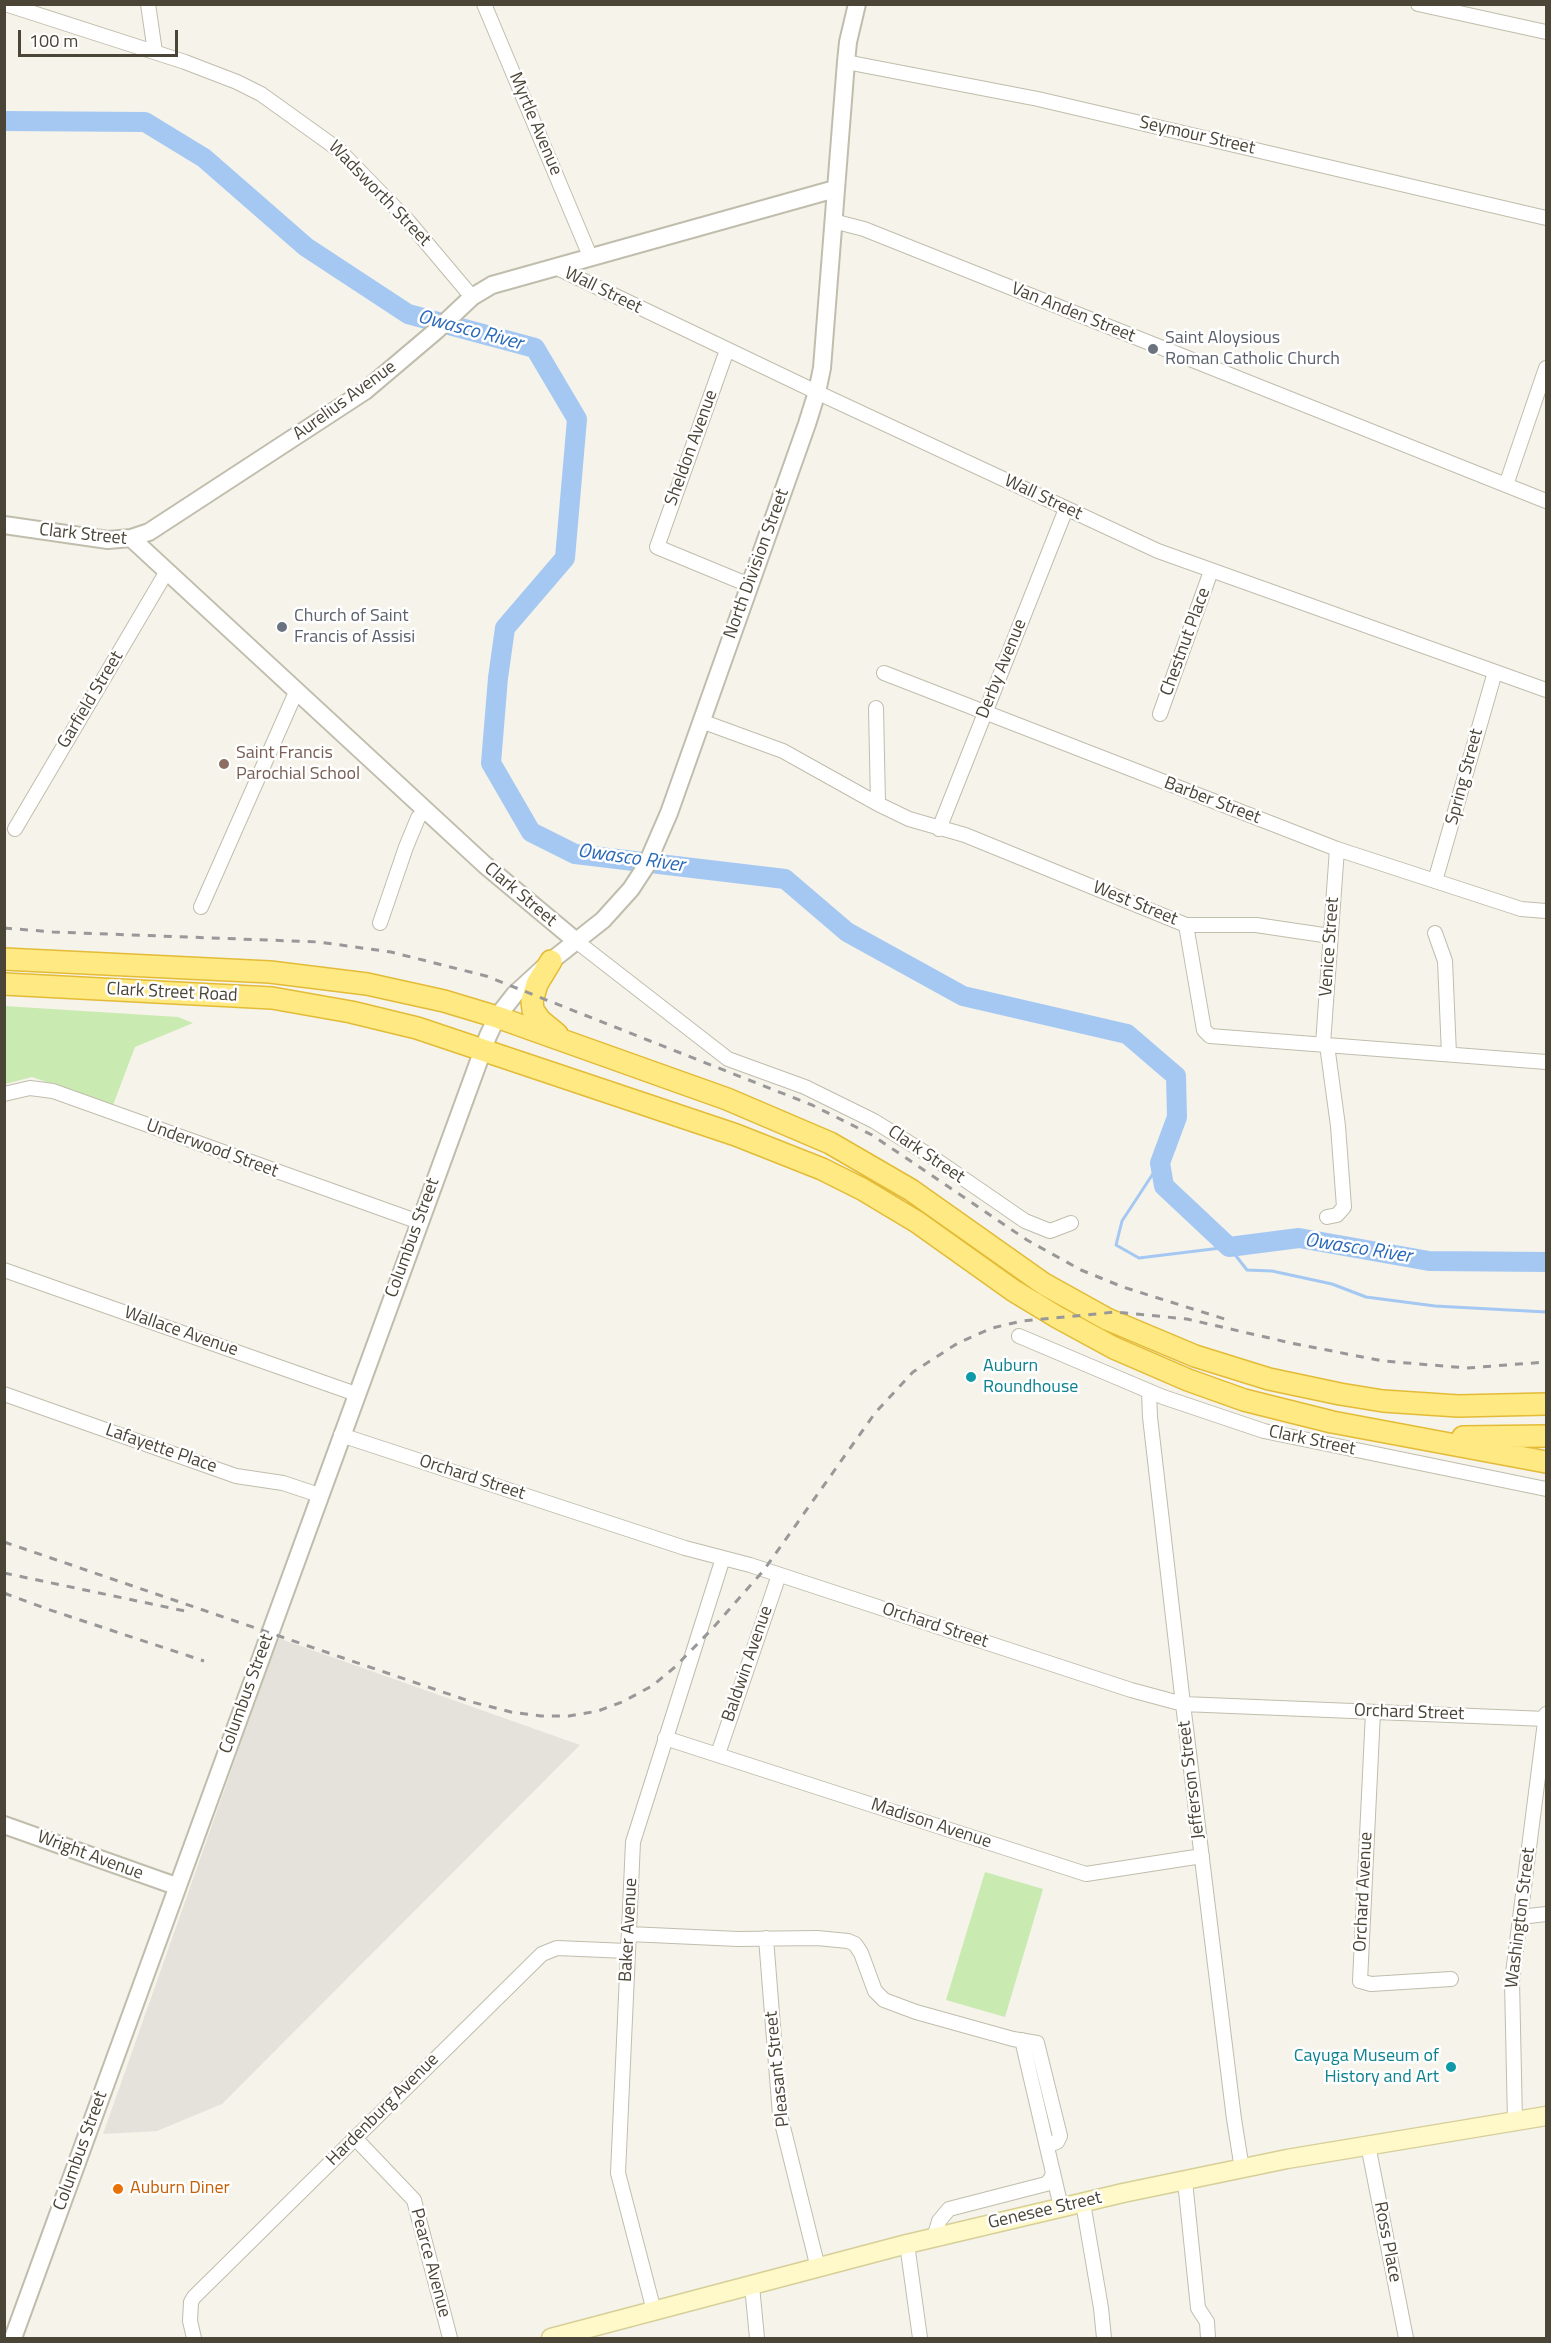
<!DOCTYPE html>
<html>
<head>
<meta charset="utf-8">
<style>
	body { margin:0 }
	#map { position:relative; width:1551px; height:2343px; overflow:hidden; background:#f5f3ea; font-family:"Titillium Web",sans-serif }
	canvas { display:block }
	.frame { position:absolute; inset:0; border:6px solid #4a4537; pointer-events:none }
	.scale { position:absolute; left:18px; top:30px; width:160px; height:27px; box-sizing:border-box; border:3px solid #4a4537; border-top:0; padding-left:8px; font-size:18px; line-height:21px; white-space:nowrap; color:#4a4537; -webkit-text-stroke:4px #fff; paint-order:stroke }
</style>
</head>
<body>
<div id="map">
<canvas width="1551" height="2343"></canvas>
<div class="frame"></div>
<div class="scale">100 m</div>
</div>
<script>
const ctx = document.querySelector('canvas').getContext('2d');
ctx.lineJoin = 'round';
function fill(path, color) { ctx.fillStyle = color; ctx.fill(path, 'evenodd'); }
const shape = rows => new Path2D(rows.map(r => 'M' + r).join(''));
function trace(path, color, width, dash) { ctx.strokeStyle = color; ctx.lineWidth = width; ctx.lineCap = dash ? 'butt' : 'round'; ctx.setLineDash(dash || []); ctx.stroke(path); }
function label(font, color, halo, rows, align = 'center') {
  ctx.font = font + ' "Titillium Web",sans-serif'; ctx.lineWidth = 5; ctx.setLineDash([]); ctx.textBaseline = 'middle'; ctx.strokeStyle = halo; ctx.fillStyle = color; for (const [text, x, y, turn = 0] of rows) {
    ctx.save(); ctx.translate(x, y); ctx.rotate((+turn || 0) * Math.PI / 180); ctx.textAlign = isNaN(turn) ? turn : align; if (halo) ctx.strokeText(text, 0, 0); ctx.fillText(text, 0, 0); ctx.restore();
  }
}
const industrial = shape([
	[278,1638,580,1745,222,2104,157,2131,103,2134]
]);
const green = shape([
	[4,1006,178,1017,193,1023,135,1047,113,1105,32,1077,5,1084],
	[985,1872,1043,1889,1005,2017,946,2000]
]);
const stream = shape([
	[1160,1163,1122,1221,1116,1245,1139,1258,1229,1247,1247,1270,1272,1271,1332,1284,1366,1297,1435,1306,1546,1312]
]);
const river = shape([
	[4,121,145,122,204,158,306,247,408,314,535,348,577,419,565,558,505,628,498,678,491,763,531,832,575,854,785,879,847,932,963,996,1127,1034,1176,1076,1177,1117,1160,1163,1164,1186,1229,1247,1299,1238,1429,1261,1546,1262]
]);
const minor = shape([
	[5,4,185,62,237,82,261,94,339,150,408,221,472,297],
	[148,4,155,52],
	[484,4,590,256],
	[1418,4,1546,32],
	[846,62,1038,99,1546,218],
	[833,221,864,229,1546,501],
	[555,267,827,397,1158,551,1546,690],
	[727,350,657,547,749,585],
	[1506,485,1546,368],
	[884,673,1337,849,1521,909,1546,911],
	[876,708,878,804],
	[1160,714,1211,571],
	[701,721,783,751,878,804,909,819,965,835,1186,925,1204,1030,1210,1036,1546,1062],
	[15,829,167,571],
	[939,829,1066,509],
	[1435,881,1495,672],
	[201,907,296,692],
	[380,923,406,847,418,818,424,811],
	[1186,925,1256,925,1330,936],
	[1435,933,1445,961,1449,1054],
	[576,941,728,1059,805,1087,874,1121,932,1157,1025,1221,1050,1231,1071,1223],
	[1323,1044,1337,849],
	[4,1094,30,1088,53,1091,419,1222],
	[1327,1217,1337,1215,1344,1207,1338,1126,1327,1045],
	[4,1270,356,1394],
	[1019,1336,1163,1397,1264,1431,1546,1489],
	[1149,1391,1150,1417,1183,1704,1234,2119,1242,2169],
	[4,1394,236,1476,283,1483,319,1495],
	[341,1435,685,1548,750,1565,1131,1690,1183,1704,1546,1719],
	[1373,1712,1360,1981,1371,1984,1451,1979],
	[665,1738,1086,1874,1202,1856],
	[718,1754,779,1575],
	[1520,1917,1546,1914],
	[629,1934,738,1939,817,1938,848,1941,855,1944,861,1953,875,1991,884,2000,916,2012,1013,2039,1037,2043,1060,2136,1057,2142,1048,2145],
	[766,1938,780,2115,818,2268],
	[1022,2040,1061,2207],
	[1515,2122,1512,1981,1546,1714],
	[355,2138,414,2200,450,2338],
	[1368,2145,1406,2338],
	[1185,2181,1198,2308,1207,2322,1208,2338],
	[1083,2203,1101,2308,1104,2338],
	[934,2238,939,2221,949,2209,1046,2184,1051,2179,1053,2172],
	[907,2244,920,2338],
	[752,2286,757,2338],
	[654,2311,618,2173,633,1842,723,1558],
	[194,2338,190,2321,191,2302,194,2297,542,1954,557,1948,627,1951]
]);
const tertiary = shape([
	[4,525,108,540,131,538,149,532,365,391,437,330,472,297,492,285,835,189],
	[131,538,485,865,576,941],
	[4,1825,176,1886],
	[13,2338,488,1036,497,1017,515,994,551,961,603,920,631,889,646,866,669,813,807,424,817,392,822,368,846,62,848,42,857,4]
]);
const secondary = shape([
	[551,2338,907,2244,1123,2193,1287,2159,1546,2116]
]);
const trunk = shape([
	[4,959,270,972,367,984,444,1001,497,1017,727,1099,830,1143,911,1190,1044,1284,1107,1319,1195,1356,1269,1379,1340,1394,1383,1401,1458,1406,1546,1404],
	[551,961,537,984,532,1001,533,1010,540,1020,557,1034],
	[4,984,272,998,351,1012,417,1028,736,1135,822,1169,862,1189,917,1222,1014,1291,1057,1317,1114,1348,1188,1380,1244,1400,1332,1422,1546,1462],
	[1463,1437,1546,1436]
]);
const rail = shape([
	[4,928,53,932,319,942,391,952,486,976,812,1105,872,1135,1027,1240,1081,1270,1123,1287,1231,1321],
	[4,1542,472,1702,511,1712,541,1716,569,1716,598,1711,622,1702,652,1686,675,1667,712,1629,764,1570,875,1413,913,1372,958,1343,992,1328,1022,1321,1116,1312,1187,1319,1291,1343,1383,1361,1467,1368,1546,1362],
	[4,1573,185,1611],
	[4,1593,47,1609,204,1661]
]);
const markers = [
	[1153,349,6,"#6b7280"],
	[282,627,6,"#6b7280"],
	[224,764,6,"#8d6e63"],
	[971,1377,6,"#0f9aa8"],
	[1451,2067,6,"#0f9aa8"],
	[118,2189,6,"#e8710a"]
];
const streetNames = [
	["Myrtle Avenue",535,124,67],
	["Seymour Street",1197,136,13],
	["Wadsworth Street",379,194,46],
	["Wall Street",603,291,26],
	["Van Anden Street",1073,313,22],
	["Aurelius Avenue",345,401,-36],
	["Sheldon Avenue",692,448,-70],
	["Wall Street",1043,498,25],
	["Clark Street",83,535,6],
	["North Division Street",757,564,-70],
	["Chestnut Place",1186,642,-70],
	["Derby Avenue",1002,669,-68],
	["Garfield Street",91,700,-59],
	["Spring Street",1465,777,-75],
	["Barber Street",1212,801,21],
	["Clark Street",520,895,40],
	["West Street",1135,904,22],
	["Venice Street",1330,947,-86],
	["Clark Street Road",172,993,3],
	["Underwood Street",212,1149,20],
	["Clark Street",926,1155,34],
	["Columbus Street",413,1238,-70],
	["Wallace Avenue",181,1332,19],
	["Clark Street",1312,1441,12],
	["Lafayette Place",161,1449,19],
	["Orchard Street",472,1478,18],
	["Orchard Street",935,1626,18],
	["Baldwin Avenue",748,1664,-71],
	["Columbus Street",247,1694,-70],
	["Orchard Street",1409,1713,2],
	["Jefferson Street",1192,1780,-97],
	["Madison Avenue",931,1824,18],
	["Wright Avenue",90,1856,20],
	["Orchard Avenue",1364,1892,-87],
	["Washington Street",1521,1918,-83],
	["Baker Avenue",629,1930,-87],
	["Pleasant Street",778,2069,-96],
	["Hardenburg Avenue",383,2110,-45],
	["Columbus Street",81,2151,-70],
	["Genesee Street",1045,2211,-13],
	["Ross Place",1387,2242,79],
	["Pearce Avenue",430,2263,75]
];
const worshipNames = [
	["Saint Aloysious",1165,339],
	["Roman Catholic Church",1165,360],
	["Church of Saint",294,617],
	["Francis of Assisi",294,638]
];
const educationNames = [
	["Saint Francis",236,754],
	["Parochial School",236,775]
];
const cultureNames = [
	["Auburn",983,1367],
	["Roundhouse",983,1388],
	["Cayuga Museum of",1439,2057,"right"],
	["History and Art",1439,2078,"right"]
];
const foodNames = [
	["Auburn Diner",130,2189]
];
const waterNames = [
	["Owasco River",470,331,15],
	["Owasco River",631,859,8],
	["Owasco River",1358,1249,9]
];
fill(industrial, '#e5e2db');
fill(green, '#c9eab1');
trace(stream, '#a5c8f3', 3);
trace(river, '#a5c8f3', 20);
trace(minor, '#c1bdac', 16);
trace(tertiary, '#c1bdac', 20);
trace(secondary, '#d7cf98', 21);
trace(trunk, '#e3bb36', 24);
trace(minor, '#fff', 14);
trace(tertiary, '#fff', 16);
trace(secondary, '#fff9ca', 18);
trace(trunk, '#ffe982', 21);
trace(rail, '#989898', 3, [8, 8]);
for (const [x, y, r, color] of markers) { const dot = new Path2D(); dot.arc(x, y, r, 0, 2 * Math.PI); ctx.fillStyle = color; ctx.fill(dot); trace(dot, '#fff', 2); }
label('18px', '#4a4537', '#fff', streetNames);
label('18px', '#5b616d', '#fff', worshipNames, 'left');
label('18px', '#785e54', '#fff', educationNames, 'left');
label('18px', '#0d838f', '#fff', cultureNames, 'left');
label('18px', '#c56008', '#fff', foodNames, 'left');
label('italic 20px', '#2b6aba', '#fff', waterNames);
</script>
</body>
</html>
